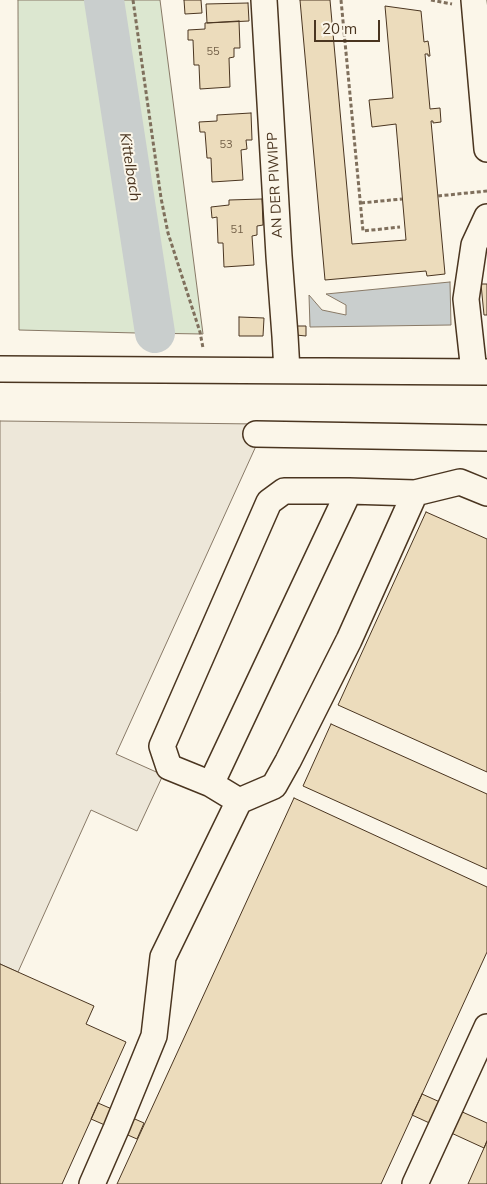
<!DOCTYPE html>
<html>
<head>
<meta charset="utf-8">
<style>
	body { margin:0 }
	#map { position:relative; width:487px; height:1184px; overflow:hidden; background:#fbf6e9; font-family:Mulish,sans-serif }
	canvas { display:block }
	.scale { position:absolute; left:314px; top:20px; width:66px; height:22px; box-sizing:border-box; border:2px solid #4a3520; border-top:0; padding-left:6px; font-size:15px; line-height:18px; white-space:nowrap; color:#4a3520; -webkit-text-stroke:4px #fbf6e9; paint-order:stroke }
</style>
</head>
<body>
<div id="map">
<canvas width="487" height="1184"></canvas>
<div class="scale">20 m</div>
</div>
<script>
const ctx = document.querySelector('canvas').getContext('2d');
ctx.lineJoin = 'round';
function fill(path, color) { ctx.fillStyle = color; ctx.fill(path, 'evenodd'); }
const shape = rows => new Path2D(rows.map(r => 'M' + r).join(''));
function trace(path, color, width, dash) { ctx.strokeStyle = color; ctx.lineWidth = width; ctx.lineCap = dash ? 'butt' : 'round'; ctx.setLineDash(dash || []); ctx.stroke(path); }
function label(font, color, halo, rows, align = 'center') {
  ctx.font = font + ' Mulish,sans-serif'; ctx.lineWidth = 4; ctx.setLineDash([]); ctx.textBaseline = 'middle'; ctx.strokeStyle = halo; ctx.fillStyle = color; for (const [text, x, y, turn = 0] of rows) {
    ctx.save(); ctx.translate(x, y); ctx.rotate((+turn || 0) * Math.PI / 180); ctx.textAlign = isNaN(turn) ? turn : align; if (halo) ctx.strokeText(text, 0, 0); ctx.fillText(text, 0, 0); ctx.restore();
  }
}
const green = shape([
	[18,0,86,0,137,333,19,330,18,0],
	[92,0,160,0,203,334,140,333,92,0]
]);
const parking = shape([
	[0,421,257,424,256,446,116,754,163,775,137,831,91,810,18,972,0,964,0,421]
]);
const water = shape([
	[450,282,451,325,310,327,309,295,322,310,346,315,346,305,326,294,450,282]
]);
const river = shape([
	[104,0,155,333]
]);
const building = shape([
	[184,0,201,0,202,13,185,14,184,0],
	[300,0,330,0,352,244,406,240,396,124,372,127,369,100,393,98,385,6,421,11,424,42,428,41,429,47,430,56,428,56,428,54,425,54,430,109,440,108,441,122,433,123,433,121,431,121,445,274,427,276,426,271,325,280,300,0],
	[248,3,249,21,207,23,206,4,248,3],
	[239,21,240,48,234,48,234,57,229,58,230,87,200,89,199,65,194,65,193,40,188,40,188,30,205,29,205,23,239,21],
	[251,113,252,140,246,140,247,149,241,150,243,180,212,182,211,158,207,158,205,132,200,132,199,122,217,121,217,115,251,113],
	[262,199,263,225,257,226,257,235,252,236,254,265,224,267,223,243,218,243,217,217,212,218,211,207,229,205,229,200,262,199],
	[481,284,487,284,487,315,484,315,481,284],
	[239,317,264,318,263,336,239,336,239,317],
	[296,326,306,326,306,336,296,335,296,326],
	[426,512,487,539,487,772,338,705,426,512],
	[331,724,487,794,487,869,303,786,331,724],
	[294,798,487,887,487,952,381,1184,117,1184,294,798],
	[0,964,94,1006,86,1024,126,1042,62,1184,0,1184,0,964],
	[422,1094,487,1123,487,1141,484,1148,412,1115,422,1094],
	[98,1103,144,1123,137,1139,91,1119,98,1103],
	[487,1141,487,1184,468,1184,484,1148,487,1141]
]);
const path = shape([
	[133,0,161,198,168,233,200,332,203,348],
	[341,0,363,231,400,227],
	[431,0,452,4],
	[438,196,487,191],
	[361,203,402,199]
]);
const minor = shape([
	[264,0,279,256,285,336,287,371],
	[474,0,487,149],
	[0,369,487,372],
	[474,372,466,299,474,245,487,217],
	[256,434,487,438],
	[211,784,349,491],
	[239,801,211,784,169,767,162,746,269,502,284,491,349,491,415,493,460,482,487,493],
	[92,1184,116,1129,154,1036,163,957,239,801,274,786,288,761,349,640,415,493],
	[415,1184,487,1027]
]);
const numberNames = [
	["55",213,52],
	["53",226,145],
	["51",237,230]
];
const streetNames = [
	["AN DER PIWIPP",275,185,-93]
];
const waterNames = [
	["Kittelbach",130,167,81]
];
fill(green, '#dce7d0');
trace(green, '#887966', 1);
fill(parking, '#ede7d9');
trace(parking, '#887966', 1);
fill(water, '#c9cecd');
trace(water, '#887966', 1);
trace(river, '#c9cecd', 40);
fill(building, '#ecdcbc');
trace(building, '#4a3520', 1);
trace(minor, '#4a3520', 28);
trace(path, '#7f6f5c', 3, [4, 2.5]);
trace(minor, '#fbf6e9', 25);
label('11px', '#725f47', null, numberNames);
label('14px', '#4a3520', '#fbf6e9', streetNames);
label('italic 15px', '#4a3520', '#fbf6e9', waterNames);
</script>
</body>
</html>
